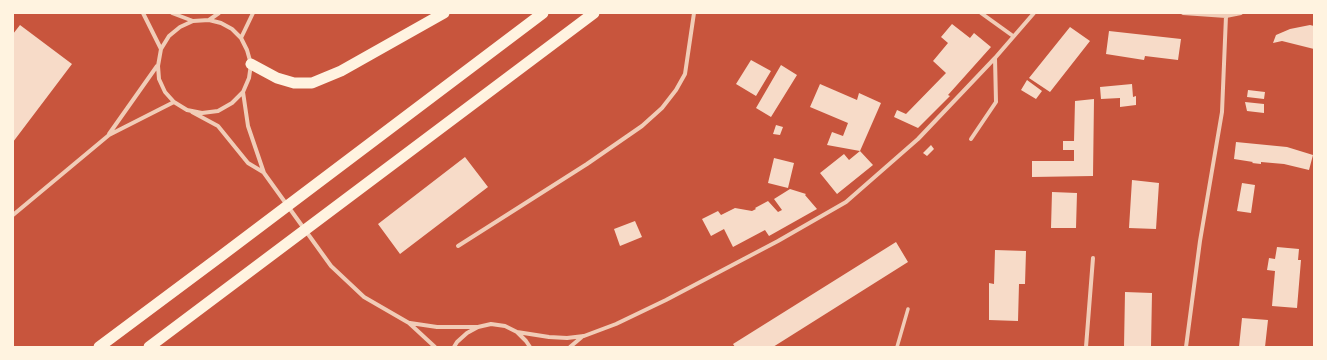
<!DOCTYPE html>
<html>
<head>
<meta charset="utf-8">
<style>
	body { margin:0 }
	#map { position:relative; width:1327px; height:360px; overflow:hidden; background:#c8553d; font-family:Helvetica,sans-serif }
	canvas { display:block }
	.frame { position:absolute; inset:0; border:14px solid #fff3e0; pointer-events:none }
</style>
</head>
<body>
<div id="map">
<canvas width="1327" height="360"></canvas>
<div class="frame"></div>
</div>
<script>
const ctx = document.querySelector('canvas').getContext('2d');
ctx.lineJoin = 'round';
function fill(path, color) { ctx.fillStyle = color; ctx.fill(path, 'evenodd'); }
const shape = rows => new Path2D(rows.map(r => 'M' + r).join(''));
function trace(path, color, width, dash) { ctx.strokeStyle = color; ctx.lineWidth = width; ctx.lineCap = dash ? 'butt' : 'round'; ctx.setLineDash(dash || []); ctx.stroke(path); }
const building = shape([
	[952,24,970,38,974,33,991,47,948,95,950,96,918,128,894,117,897,110,906,114,946,73,933,61,948,43,941,37],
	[20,25,72,64,13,142,13,34],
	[1310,25,1314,26,1314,49,1282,41,1273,43,1276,35,1290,29],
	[1070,27,1090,41,1050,92,1029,78],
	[1109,31,1181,39,1178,60,1145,56,1144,60,1106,54],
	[751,60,771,71,756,96,736,84],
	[781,65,797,75,771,117,756,108],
	[1027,80,1042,91,1036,99,1021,90],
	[820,84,857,100,859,93,881,103,860,151,827,145,832,132,843,136,848,123,810,107],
	[1132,84,1133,97,1136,96,1136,105,1120,107,1120,98,1101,99,1100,87],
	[1248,90,1265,92,1264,99,1247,97],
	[1094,99,1093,176,1032,177,1032,161,1074,161,1074,150,1063,150,1063,141,1074,141,1075,101],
	[1245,102,1264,104,1264,113,1247,111],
	[776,125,783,127,780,135,773,134],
	[1236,142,1287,147,1313,155,1309,170,1284,164,1261,162,1261,164,1252,163,1253,162,1234,159],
	[931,145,934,149,927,156,923,153],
	[860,151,873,165,837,194,820,173,844,154,849,160],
	[465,157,488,187,400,254,378,224],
	[774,158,794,163,788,188,768,183],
	[1132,180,1159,183,1156,229,1129,228],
	[1242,183,1255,185,1251,213,1237,211],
	[790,189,806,194,805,195,817,209,769,236,765,230,733,247,724,229,711,236,702,219,718,211,721,215,735,208,752,211,756,209,755,208,768,201,778,212,782,210,774,199],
	[1052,192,1077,193,1076,228,1051,228],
	[635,221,642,237,620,246,614,229],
	[896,242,908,262,773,347,735,347,733,344],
	[1277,247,1299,249,1298,260,1301,260,1297,308,1272,306,1275,271,1267,270,1269,258,1275,259],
	[995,250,1026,251,1025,284,1019,284,1018,321,989,320,989,283,994,284],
	[1125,292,1152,293,1151,347,1124,347],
	[1242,318,1268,320,1265,347,1239,347]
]);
const pedestrian = shape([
	[897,347,908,309]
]);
const minor = shape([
	[143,13,161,49],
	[172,13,193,21],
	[981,13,1013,36],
	[1183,13,1226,16,1241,13],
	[209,20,219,13],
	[241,38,253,13],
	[243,92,232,103,218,111,202,113,187,110,174,102,165,92,159,79,158,66,161,49,169,36,180,27,193,21,209,20,221,23,232,29,241,38,247,50,251,64,249,78,243,92,248,126,264,173,331,266,364,297,409,323,435,347],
	[192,112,218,126,248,163,263,172],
	[109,134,157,66],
	[971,139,996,102,995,58],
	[13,215,109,135,174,102],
	[458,246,587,164,642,126,662,108,676,90,685,74,694,13],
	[410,323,437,327,477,327],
	[517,332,549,337,567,338,584,336,616,324,666,300,778,241,846,202,918,139,995,58,1034,13],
	[454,347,457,342,467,333,478,327,491,324,505,326,517,332,526,341,530,347],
	[570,347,583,336],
	[1086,347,1093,258],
	[1186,347,1200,241,1222,112,1226,16]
]);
const trunk = shape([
	[251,64,277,78,294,83,312,83,341,71,444,13],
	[99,347,221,256,543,13],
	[149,347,594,13]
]);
fill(building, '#f7dbc8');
trace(pedestrian, '#f1ccb7', 3.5);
trace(minor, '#f1ccb7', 4);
trace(trunk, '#fff3e0', 11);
</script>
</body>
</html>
